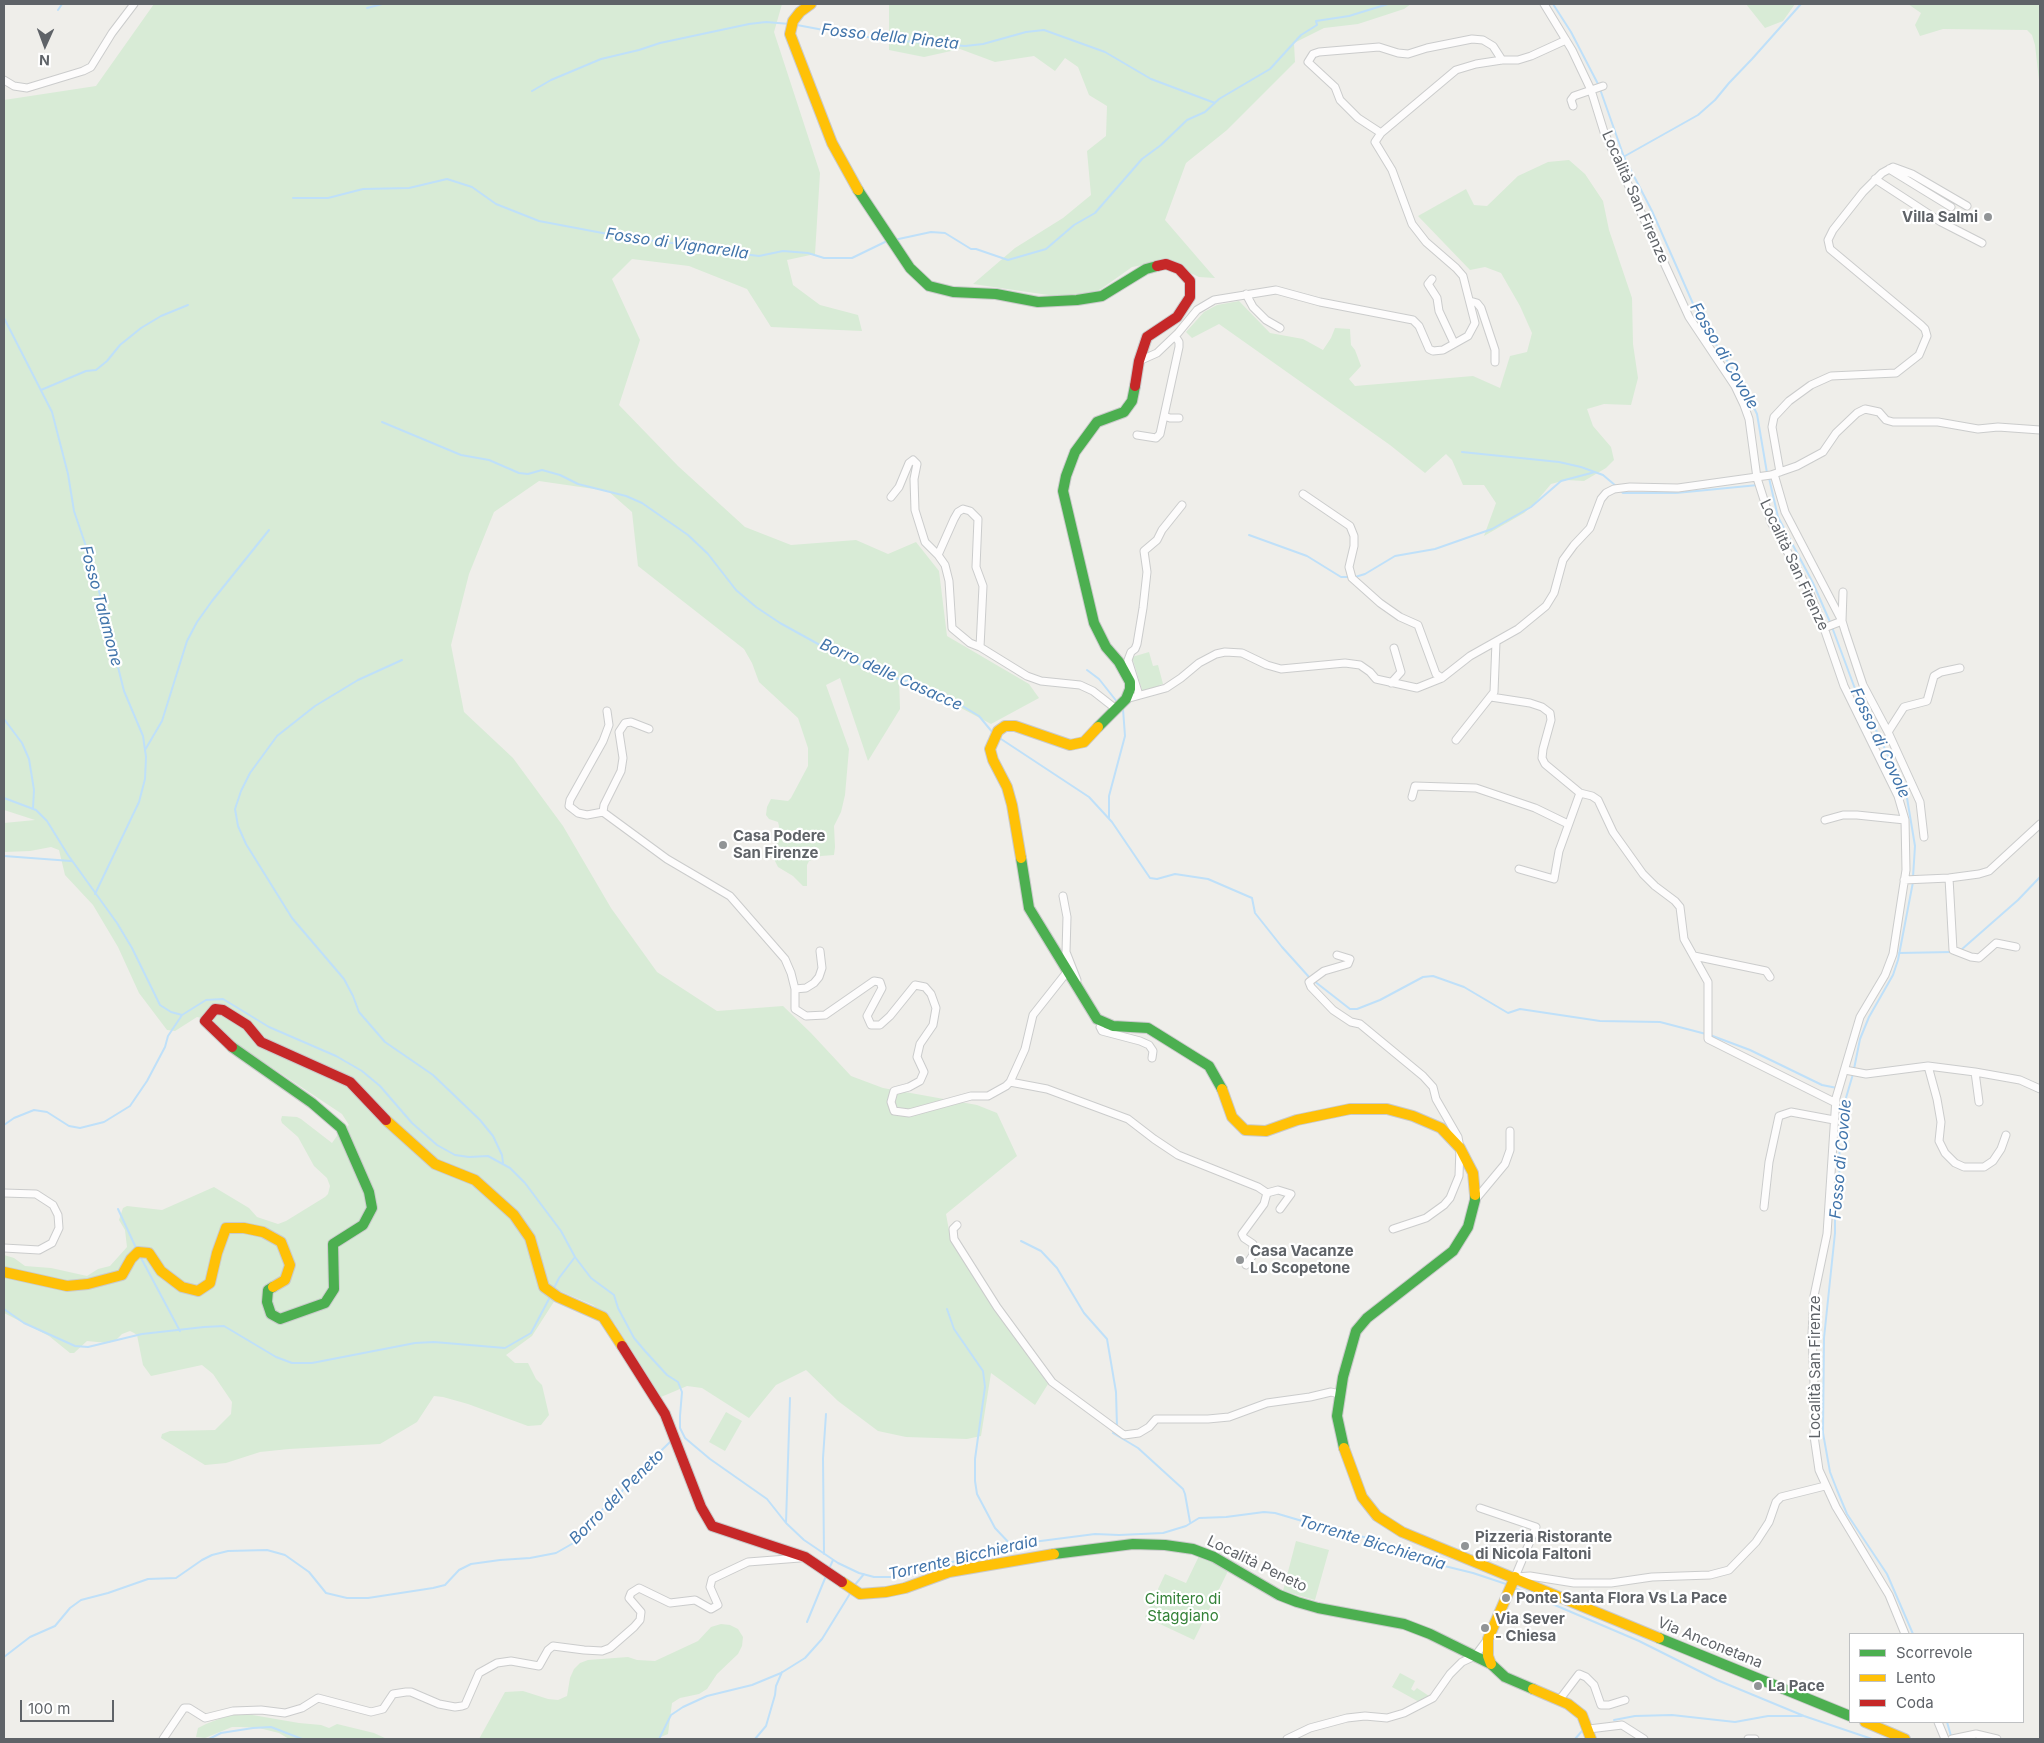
<!DOCTYPE html>
<html>
<head>
<meta charset="utf-8">
<style>
	body { margin:0 }
	#map { position:relative; width:2044px; height:1743px; overflow:hidden; background:#efeeea; font-family:Inter,sans-serif }
	canvas { display:block }
	.frame { position:absolute; inset:0; border:5px solid #5f6368; pointer-events:none }
	.legend { position:absolute; left:1849px; top:1633px; width:175px; height:90px; box-sizing:border-box; background:#fff; border:1px solid #bfc1c3; margin:0; padding:6px 9px; list-style:none; font-size:15px; color:#5f6368 }
	.legend li { display:flex; align-items:center; gap:10px; height:25px }
	.legend b { width:25px; border:1px solid #bfc1c3 }
	.north { position:absolute; left:20px; top:20px; width:50px; height:50px; -webkit-text-stroke:4px #fff; paint-order:stroke; rotate:182deg; font-size:14px; font-weight:700; line-height:20px; text-align:center; color:#5f6368 }
	.north::after { content:''; display:block; margin:auto; width:18px; height:22px; background:#5f6368; clip-path:polygon(50% 0,100% 100%,50% 72%,0 100%) }
	.scale { position:absolute; left:20px; top:1700px; width:94px; height:22px; box-sizing:border-box; border:2px solid #5f6368; border-top:0; padding-left:6px; font-size:15px; line-height:18px; white-space:nowrap; color:#5f6368; -webkit-text-stroke:4px #fff; paint-order:stroke }
</style>
</head>
<body>
<div id="map">
<canvas width="2044" height="1743"></canvas>
<div class="frame"></div>
<ul class="legend">
<li><b style="height:6px;background:#4caf50"></b>Scorrevole</li>
<li><b style="height:6px;background:#ffc107"></b>Lento</li>
<li><b style="height:6px;background:#c62828"></b>Coda</li>
</ul>
<div class="north">N</div>
<div class="scale">100 m</div>
</div>
<script>
const ctx = document.querySelector('canvas').getContext('2d');
ctx.lineJoin = 'round';
function fill(path, color) { ctx.fillStyle = color; ctx.fill(path, 'evenodd'); }
const shape = rows => new Path2D(rows.map(r => 'M' + r).join(''));
function trace(path, color, width, dash) { ctx.strokeStyle = color; ctx.lineWidth = width; ctx.lineCap = dash ? 'butt' : 'round'; ctx.setLineDash(dash || []); ctx.stroke(path); }
function label(font, color, halo, rows, align = 'center') {
  ctx.font = font + ' Inter,sans-serif'; ctx.lineWidth = 4.5; ctx.setLineDash([]); ctx.textBaseline = 'middle'; ctx.strokeStyle = halo; ctx.fillStyle = color; for (const [text, x, y, turn = 0] of rows) {
    ctx.save(); ctx.translate(x, y); ctx.rotate((+turn || 0) * Math.PI / 180); ctx.textAlign = isNaN(turn) ? turn : align; if (halo) ctx.strokeText(text, 0, 0); ctx.fillText(text, 0, 0); ctx.restore();
  }
}
const green = shape([
	[154,4,782,4,774,32,820,173,815,254,787,260,793,285,820,305,858,315,862,331,771,327,747,289,689,266,632,259,612,279,640,340,619,405,678,466,745,527,791,545,856,540,888,554,916,542,939,571,947,636,1029,684,1039,698,991,724,899,675,900,709,868,761,840,678,826,685,849,749,845,795,841,812,834,826,835,847,834,855,821,856,809,861,807,865,807,886,803,886,793,876,778,867,774,859,779,826,778,822,769,819,766,815,767,807,771,799,788,801,791,798,808,766,808,748,798,718,759,682,752,663,744,649,638,566,632,512,608,491,539,481,494,512,469,574,451,645,464,712,513,758,563,826,611,908,657,972,717,1011,783,1006,811,1033,851,1076,883,1088,977,1105,997,1113,1017,1156,946,1214,950,1236,965,1260,1002,1319,1048,1384,1035,1405,991,1373,981,1436,967,1439,906,1437,878,1431,838,1401,806,1370,776,1385,749,1418,702,1388,687,1386,661,1397,615,1324,593,1305,555,1289,555,1300,532,1336,506,1355,515,1363,528,1363,536,1379,542,1385,549,1415,541,1425,528,1426,468,1404,443,1397,434,1396,417,1422,380,1444,289,1449,260,1452,226,1463,205,1465,161,1438,162,1434,170,1431,215,1430,231,1414,232,1402,213,1374,202,1365,151,1376,143,1365,137,1335,134,1333,130,1331,122,1334,116,1340,108,1343,87,1341,74,1353,70,1353,49,1336,4,1313,4,1255,14,1258,25,1266,51,1268,87,1276,98,1269,110,1266,127,1247,125,1230,119,1220,123,1208,127,1206,162,1210,214,1187,249,1208,257,1217,278,1224,286,1221,325,1197,328,1194,330,1186,327,1178,314,1166,298,1137,282,1123,281,1120,282,1116,297,1117,301,1119,332,1143,339,1133,349,1125,342,1114,229,1039,206,1019,197,1017,175,1031,167,1030,139,993,118,947,93,905,65,875,59,850,51,847,30,851,4,852,4,823,35,820,4,810,4,100,96,86],
	[889,4,1411,4,1404,9,1358,24,1324,28,1294,43,1295,62,1227,130,1186,163,1165,220,1215,278,1199,277,1165,261,1132,267,1101,289,1076,299,973,284,1015,248,1063,218,1091,195,1087,151,1106,136,1107,106,1089,95,1078,67,1065,58,1055,71,1034,56,995,62,960,49,924,57,889,50],
	[1746,4,1795,4,1783,21,1765,28],
	[1908,4,2040,4,2040,89,2035,45,2032,35,2027,30,1943,29,1920,36,1915,25,1921,13],
	[1569,160,1585,174,1603,201,1609,230,1632,298,1633,344,1638,378,1631,405,1604,404,1587,409,1593,426,1611,447,1614,460,1606,468,1584,481,1566,480,1551,484,1535,503,1524,513,1484,536,1496,503,1484,485,1463,485,1452,460,1446,454,1425,473,1390,445,1219,324,1192,338,1186,332,1204,312,1217,305,1239,301,1270,333,1303,339,1323,350,1331,338,1335,328,1350,329,1351,345,1355,350,1361,366,1349,379,1355,386,1473,376,1500,388,1510,356,1527,352,1532,333,1520,306,1501,273,1485,267,1470,270,1418,216,1466,189,1474,205,1487,206,1518,176,1548,162],
	[1149,652,1153,666,1158,665,1163,684,1159,685,1160,688,1143,693,1132,657],
	[726,1412,742,1421,725,1451,709,1442],
	[1296,1541,1329,1550,1315,1600,1283,1591],
	[1199,1556,1229,1569,1194,1640,1145,1617,1165,1574,1186,1583],
	[721,1624,730,1625,738,1629,743,1637,742,1646,738,1654,717,1674,707,1689,699,1694,680,1698,672,1703,668,1734,656,1739,479,1739,505,1692,523,1691,548,1699,558,1700,567,1696,570,1678,574,1669,580,1663,588,1660,628,1657,637,1660,655,1661,698,1641,711,1627],
	[1400,1673,1415,1681,1411,1689,1414,1691,1417,1688,1429,1696,1421,1703,1392,1687],
	[241,1713,299,1723,321,1725,329,1728,337,1724,374,1733,387,1739,289,1739,279,1733,259,1728,241,1727,232,1727,205,1738,196,1737,198,1728,206,1724,224,1717]
]);
const stream = shape([
	[1553,4,1571,32,1598,84],
	[367,8,382,4],
	[58,10,62,4],
	[797,25,850,35,902,41,965,46,983,44,1026,32,1044,30,1105,52,1151,79,1215,103],
	[1600,89,1624,157,1652,211,1702,324,1741,381,1757,414,1767,473],
	[532,91,551,80,601,59,639,50,660,43,749,24,766,22,790,24],
	[1625,156,1698,115,1715,100,1729,83,1752,59,1801,4],
	[293,198,328,198,363,189,409,188,447,179,472,187,496,204,539,221,629,238,698,246,743,254,759,256,783,251,808,253,824,258,852,258,887,241],
	[894,240,931,232,945,233,971,249,976,249,1008,260,1046,249,1074,225,1095,213,1142,159,1161,145,1187,120,1205,112,1219,99,1270,69,1301,35,1317,25,1316,21,1349,16,1388,4],
	[4,318,52,412,68,474,74,511,93,567,124,691,143,736,146,757,145,779,139,802,95,894],
	[41,390,86,371,96,370,107,361,120,345,141,328,161,316,188,305],
	[382,422,461,455,489,460,519,473,528,474,542,470,560,475,578,484,626,496,642,503,688,535,708,554,736,590,756,607,780,623,838,655,884,675,914,683,951,699,979,716,993,733],
	[1462,452,1559,462,1581,467,1603,475,1616,486],
	[1769,478,1778,517,1813,583,1830,622],
	[1621,491,1623,493,1676,493,1758,485],
	[1249,535,1307,556,1341,577,1351,577],
	[1355,577,1365,574,1395,556,1435,549,1492,529,1531,507,1561,481,1595,472],
	[1832,627,1854,686,1880,738,1907,798,1915,846,1913,877],
	[402,660,358,680,315,706,277,736,250,773,241,791,235,809,238,826,246,844,292,918,344,979,353,996,359,1012,385,1042,433,1075,480,1120,493,1136,502,1155,503,1163],
	[1087,670,1099,679,1118,703],
	[4,719,22,743,29,759,34,790,33,808],
	[998,737,1089,797,1112,822,1150,878,1157,879,1175,874,1208,879,1252,898,1255,913,1282,947,1309,977,1350,1009,1357,1009,1380,1000,1423,977,1433,976,1464,987,1508,1013,1520,1009,1600,1021,1660,1022,1706,1034],
	[145,750,162,721,187,641,197,622,212,601,269,530],
	[4,798,36,810,47,821,68,855,117,923,132,948,160,1005,171,1012,182,1015],
	[1109,819,1109,796,1125,736,1123,709],
	[4,856,71,861],
	[1961,950,2018,900,2040,877],
	[1899,953,1952,952],
	[1710,1035,1750,1050,1822,1085,1837,1088],
	[1854,1069,1860,1039,1869,1017,1893,975,1898,960,1913,882],
	[1853,1074,1843,1108,1839,1140,1840,1166,1835,1214,1835,1233,1824,1338,1823,1433,1830,1472,1837,1490,1847,1514,1887,1574,1913,1634],
	[4,1125,14,1118,34,1110,47,1112,69,1126,80,1128,104,1122,130,1106,147,1081,165,1047,168,1036,182,1015,206,1000,223,999,269,1027,336,1056,362,1071,380,1086,412,1123,437,1145,455,1155,469,1157,488,1156,510,1168,525,1183,561,1231,575,1257,591,1278,614,1295,618,1308,634,1338,645,1351,667,1375,678,1382,682,1392,680,1416,680,1428,685,1438,710,1459,767,1499,786,1523,804,1540,838,1563,859,1573,874,1577,895,1577,1025,1543,1095,1534,1119,1535,1163,1533,1186,1526,1199,1518,1226,1517,1264,1512,1275,1513,1343,1533,1364,1537,1382,1543,1424,1561,1473,1573,1509,1585],
	[118,1209,137,1250],
	[1021,1241,1041,1251,1057,1268,1084,1313,1107,1339,1116,1392,1117,1427],
	[140,1256,180,1331],
	[553,1290,559,1278,575,1257],
	[4,1309,24,1323,75,1346,88,1347,142,1334,204,1327,224,1326,276,1357,292,1363,312,1363,415,1343,434,1342,505,1348,531,1333,550,1297],
	[947,1309,954,1329,983,1371,985,1387,975,1459,975,1481,977,1494,995,1528,1012,1546],
	[1115,1430,1113,1433,1138,1448,1183,1489,1185,1494,1190,1522],
	[786,1523,790,1398],
	[824,1554,823,1458,826,1414],
	[829,1569,833,1560],
	[854,1586,864,1574],
	[1515,1588,1639,1641,1717,1680,1804,1716,1872,1739],
	[807,1622,826,1576],
	[4,1657,30,1637,55,1626,70,1608,81,1600,108,1593,148,1579,176,1578,202,1560,212,1555,228,1551,267,1550,285,1555,309,1572,326,1593,347,1598,368,1598,433,1588,445,1585,459,1570,471,1564,500,1560,530,1558,556,1553,577,1541,579,1532,589,1520,618,1497,627,1484,671,1441],
	[1614,1720,1635,1716,1672,1715,1735,1722,1768,1716,1802,1716],
	[1947,1722,1951,1736],
	[209,1739,221,1733,253,1728,271,1727,302,1739],
	[659,1739,671,1715,683,1707,707,1696,752,1685,781,1673,805,1658,822,1639,851,1592],
	[755,1739,766,1726,775,1695,776,1686,782,1672],
	[1575,1739,1582,1731]
]);
const street = shape([
	[1544,4,1572,50,1591,90,1604,132,1689,317,1735,386,1744,405,1749,419,1757,478,1771,522,1809,591,1824,628,1844,686,1898,796,1905,820,1906,870,1893,954,1885,975,1860,1017,1836,1098,1827,1234,1814,1296,1812,1334,1815,1408,1814,1436,1819,1470,1836,1507,1889,1595,1905,1634],
	[4,80,14,86,27,88,83,71,91,67,112,33,134,4],
	[1573,106,1571,100,1574,96,1603,86],
	[1381,133,1358,118,1340,100,1335,87,1308,62,1313,54,1319,52,1379,47,1398,53,1408,54,1427,48,1472,39,1483,40,1493,46,1502,60],
	[1889,169,1951,207],
	[1875,179,1941,222,1982,243],
	[1432,279,1428,284,1437,298,1439,311,1454,343],
	[1246,294,1253,307,1266,320,1280,328],
	[1470,301,1477,303,1481,308,1495,350,1495,362],
	[1139,361,1157,353,1178,333,1197,310,1214,300,1276,290,1320,302,1413,320,1419,326,1429,349,1433,351,1443,350,1468,336,1475,323,1463,276,1456,268,1426,242,1412,224,1392,170,1375,142,1381,133,1456,70,1476,64,1502,60,1518,60,1531,56,1566,40],
	[1164,416,1170,418,1179,418],
	[1137,435,1156,438,1160,434,1179,347,1179,342,1175,336],
	[1780,472,1772,427,1774,417,1789,401,1811,385,1831,376,1896,373,1919,355,1927,336,1925,329,1921,325,1830,249,1828,240,1833,230,1863,192,1882,173,1893,167,1912,174,1967,206],
	[1774,474,1785,512,1842,621,1824,628],
	[1303,494,1350,526,1354,536,1354,546,1349,567,1352,578,1380,603,1400,617,1418,625,1436,674,1442,678],
	[891,497,899,487,909,463,913,460,917,464,914,479,915,510,925,542,938,555],
	[1843,592,1842,621,1845,631,1863,685,1888,732,1920,802,1924,837],
	[980,647,970,643,952,628,949,581,945,565,938,555,954,519,958,512,963,509,970,511,978,519,976,567,983,586,980,647,1027,676,1041,681,1080,685,1093,691,1116,709],
	[1391,683,1401,672,1394,648],
	[1139,695,1128,660,1131,652,1135,649,1137,644,1143,608,1147,572,1144,551,1157,540,1162,530,1182,505],
	[1491,697,1530,703,1542,707,1550,713,1551,720,1543,749,1542,758,1545,764,1580,793,1592,796,1598,800,1613,832,1643,874,1655,886,1675,901,1680,907,1684,939,1708,982,1708,1039,1836,1103],
	[1126,699,1166,688,1181,678,1199,663,1216,654,1225,652,1242,653,1267,665,1281,669,1345,663,1360,665,1370,672,1376,679,1417,688,1442,678,1470,656,1518,629,1546,606,1554,593,1563,560,1574,545,1590,528,1601,499,1606,493,1614,489,1630,487,1678,488,1771,475,1797,466,1823,452,1836,433,1857,413,1865,409,1879,412,1886,420,1893,422,1938,422,1978,429,1998,427,2040,430],
	[607,711,609,725,603,741,570,800,569,806,578,813,587,815,603,812,667,859,730,896,785,959,791,973,795,989,795,1009,806,1016,825,1015,874,981,880,982,882,988,867,1016,871,1025,880,1025,890,1016,915,985,925,987,931,994,936,1008,933,1025,920,1044,917,1057,924,1072,920,1081,909,1087,894,1091,891,1102,894,1111,909,1113,971,1096,988,1096,1006,1086,1010,1082,1025,1049,1033,1015,1067,972],
	[1888,732,1904,707,1927,701,1934,676,1941,672,1960,668],
	[1456,740,1494,692,1496,642],
	[1412,797,1415,786,1476,788,1535,808,1568,824],
	[603,812,604,805,621,771,623,758,619,732,625,723,631,722,649,729],
	[1825,820,1843,815,1857,815,1905,820],
	[1519,869,1554,879,1559,851,1580,793],
	[1949,878,1953,950,1971,957,1979,958,1996,943,2016,947],
	[1904,880,1949,878,1979,874,1989,871,2040,824],
	[1063,896,1067,917,1066,952,1077,980],
	[1337,955,1350,959,1348,964,1324,971,1309,982,1311,987,1333,1010,1351,1022,1360,1024,1423,1076,1433,1087,1436,1099,1458,1137,1460,1148,1459,1176,1450,1198,1444,1205,1426,1218,1393,1229],
	[1694,956,1766,971,1770,977],
	[795,989,806,988,814,983,819,977,822,968,820,951],
	[1103,1022,1100,1027,1102,1031,1140,1041,1149,1045,1153,1051,1152,1058],
	[1928,1066,1975,1072,1979,1102],
	[1845,1070,1866,1074,1928,1066,1937,1099,1941,1122,1939,1141,1945,1153,1955,1163,1964,1167,1984,1167,1993,1161,2001,1149,2006,1135],
	[1975,1072,2020,1080,2040,1089],
	[1010,1082,1047,1089,1128,1119,1154,1139,1178,1155,1258,1187,1267,1193,1264,1204,1242,1234,1244,1238,1253,1244,1253,1255,1246,1265],
	[4,1193,36,1194,53,1205,58,1215,59,1228,52,1243,39,1250,4,1248],
	[1267,1193,1278,1190,1291,1194,1280,1209],
	[1475,1200,1505,1164,1510,1150,1510,1131],
	[1764,1207,1769,1162,1779,1116,1791,1112,1834,1120],
	[957,1225,953,1229,954,1239,997,1307,1052,1382,1124,1435,1139,1433,1149,1427,1156,1419,1208,1419,1229,1417,1267,1403,1310,1397,1331,1392,1339,1394],
	[1480,1508,1536,1527,1515,1577,1530,1576,1574,1583,1611,1583,1652,1577,1710,1575,1729,1570,1756,1542,1769,1522,1776,1502,1781,1497,1825,1486],
	[1560,1699,1579,1674,1586,1677,1594,1685,1601,1705,1609,1705,1625,1700],
	[1938,1722,1945,1739],
	[1589,1729,1622,1725,1644,1739],
	[163,1739,184,1708,189,1708,205,1718,233,1711,261,1710,285,1713,302,1708,318,1698,371,1712,383,1709,393,1694,406,1692,411,1692,439,1704,455,1707,462,1706,465,1705,479,1673,497,1663,511,1661,539,1666,548,1650,553,1646,584,1650,602,1651,610,1648,634,1627,640,1620,641,1612,629,1598,631,1593,639,1588,670,1603,695,1600,711,1609,718,1605,710,1587,712,1579,748,1562,800,1558],
	[1287,1739,1310,1728,1347,1718,1365,1716,1387,1718,1404,1713,1433,1698,1450,1674,1462,1662,1475,1656,1487,1640],
	[1748,1739,1755,1739],
	[1952,1739,1976,1734,1997,1739]
]);
const fast = shape([
	[858,190,910,268,929,286,953,292,996,294,1038,302,1077,300,1102,296,1146,269,1157,266],
	[1098,727,1126,699,1130,689,1130,682,1119,662,1106,647,1094,623,1063,491,1066,476,1075,452,1097,422,1124,412,1132,401,1135,386],
	[1021,858,1029,908,1097,1019,1113,1026,1148,1028,1209,1066,1222,1089],
	[232,1047,312,1103,341,1128,369,1192,372,1208,363,1225,333,1244,334,1289,325,1303,280,1319,271,1314,267,1302,268,1290,273,1287],
	[1344,1448,1337,1416,1343,1377,1356,1331,1367,1318,1453,1251,1468,1227,1475,1200,1475,1195],
	[1054,1554,1133,1544,1165,1545,1193,1549,1214,1557,1279,1595,1297,1602,1318,1608,1404,1624,1430,1634,1491,1664,1505,1677,1533,1689],
	[1659,1638,1850,1716]
]);
const slow = shape([
	[811,4,800,12,793,21,790,34,832,143,858,190],
	[1021,858,1012,805,1007,787,993,760,990,749,998,731,1005,726,1015,726,1070,745,1084,742,1098,727],
	[1222,1089,1232,1117,1245,1130,1266,1131,1297,1120,1350,1109,1387,1109,1413,1116,1441,1128,1460,1148,1473,1173,1475,1195],
	[386,1120,435,1164,475,1180,514,1215,530,1238,544,1287,558,1297,603,1317,622,1346],
	[4,1272,67,1286,88,1284,122,1275,131,1259,138,1252,149,1253,161,1271,182,1287,198,1291,210,1283,217,1253,226,1228,244,1228,263,1232,281,1242,290,1265,285,1280,273,1287],
	[1344,1448,1362,1497,1377,1516,1402,1532,1659,1638],
	[842,1582,860,1594,886,1592,905,1588,949,1572,1054,1554],
	[1491,1664,1488,1656,1488,1639,1515,1577],
	[1533,1689,1568,1704,1582,1715,1591,1739],
	[1865,1722,1905,1739]
]);
const jam = shape([
	[1135,386,1139,361,1147,337,1177,317,1190,297,1190,281,1179,269,1166,264,1157,266],
	[232,1047,205,1021,215,1009,223,1010,247,1025,261,1042,350,1082,386,1120],
	[622,1346,665,1414,701,1507,712,1526,805,1557,842,1582]
]);
const markers = [
	[1988,217,5,"#919496"],
	[723,845,5,"#919496"],
	[1240,1260,5,"#919496"],
	[1465,1546,5,"#919496"],
	[1506,1598,5,"#919496"],
	[1485,1628,5,"#919496"],
	[1758,1686,5,"#919496"]
];
const streetNames = [
	["Località San Firenze",1635,197,66],
	["Località San Firenze",1794,565,65],
	["Località San Firenze",1815,1367,-90],
	["Località Peneto",1257,1564,26],
	["Via Anconetana",1710,1643,22]
];
const poiNames = [
	["Villa Salmi",1978,217,"right"],
	["Casa Podere",733,836],
	["San Firenze",733,853],
	["Casa Vacanze",1250,1251],
	["Lo Scopetone",1250,1268],
	["Pizzeria Ristorante",1475,1537],
	["di Nicola Faltoni",1475,1554],
	["Ponte Santa Flora Vs La Pace",1516,1598],
	["Via Sever",1495,1619],
	["- Chiesa",1495,1636],
	["La Pace",1768,1686]
];
const parkNames = [
	["Cimitero di",1183,1599],
	["Staggiano",1183,1616]
];
const waterNames = [
	["Fosso della Pineta",890,37,6],
	["Fosso di Vignarella",677,244,8],
	["Fosso di Covole",1724,356,60],
	["Fosso Talamone",101,606,75],
	["Borro delle Casacce",891,675,24],
	["Fosso di Covole",1880,743,65],
	["Fosso di Covole",1841,1159,-85],
	["Borro del Peneto",617,1497,-45],
	["Torrente Bicchieraia",1372,1543,17],
	["Torrente Bicchieraia",963,1558,-13]
];
fill(green, '#d8ebd6');
trace(stream, '#bfe0f9', 2);
trace(street, '#cbcccc', 9);
trace(fast, '#cacacb', 12);
trace(slow, '#cacacb', 12);
trace(jam, '#cacacb', 12);
trace(street, '#fdfcfc', 7);
trace(fast, '#4caf50', 10);
trace(slow, '#ffc107', 10);
trace(jam, '#c62828', 10);
for (const [x, y, r, color] of markers) { const dot = new Path2D(); dot.arc(x, y, r, 0, 2 * Math.PI); ctx.fillStyle = color; ctx.fill(dot); trace(dot, '#fff', 2); }
label('15px', '#5f6368', '#fff', streetNames);
label('bold 15px', '#5f6368', '#fff', poiNames, 'left');
label('15px', '#348238', '#fff', parkNames);
label('italic 16px', '#4174aa', '#fff', waterNames);
</script>
</body>
</html>
